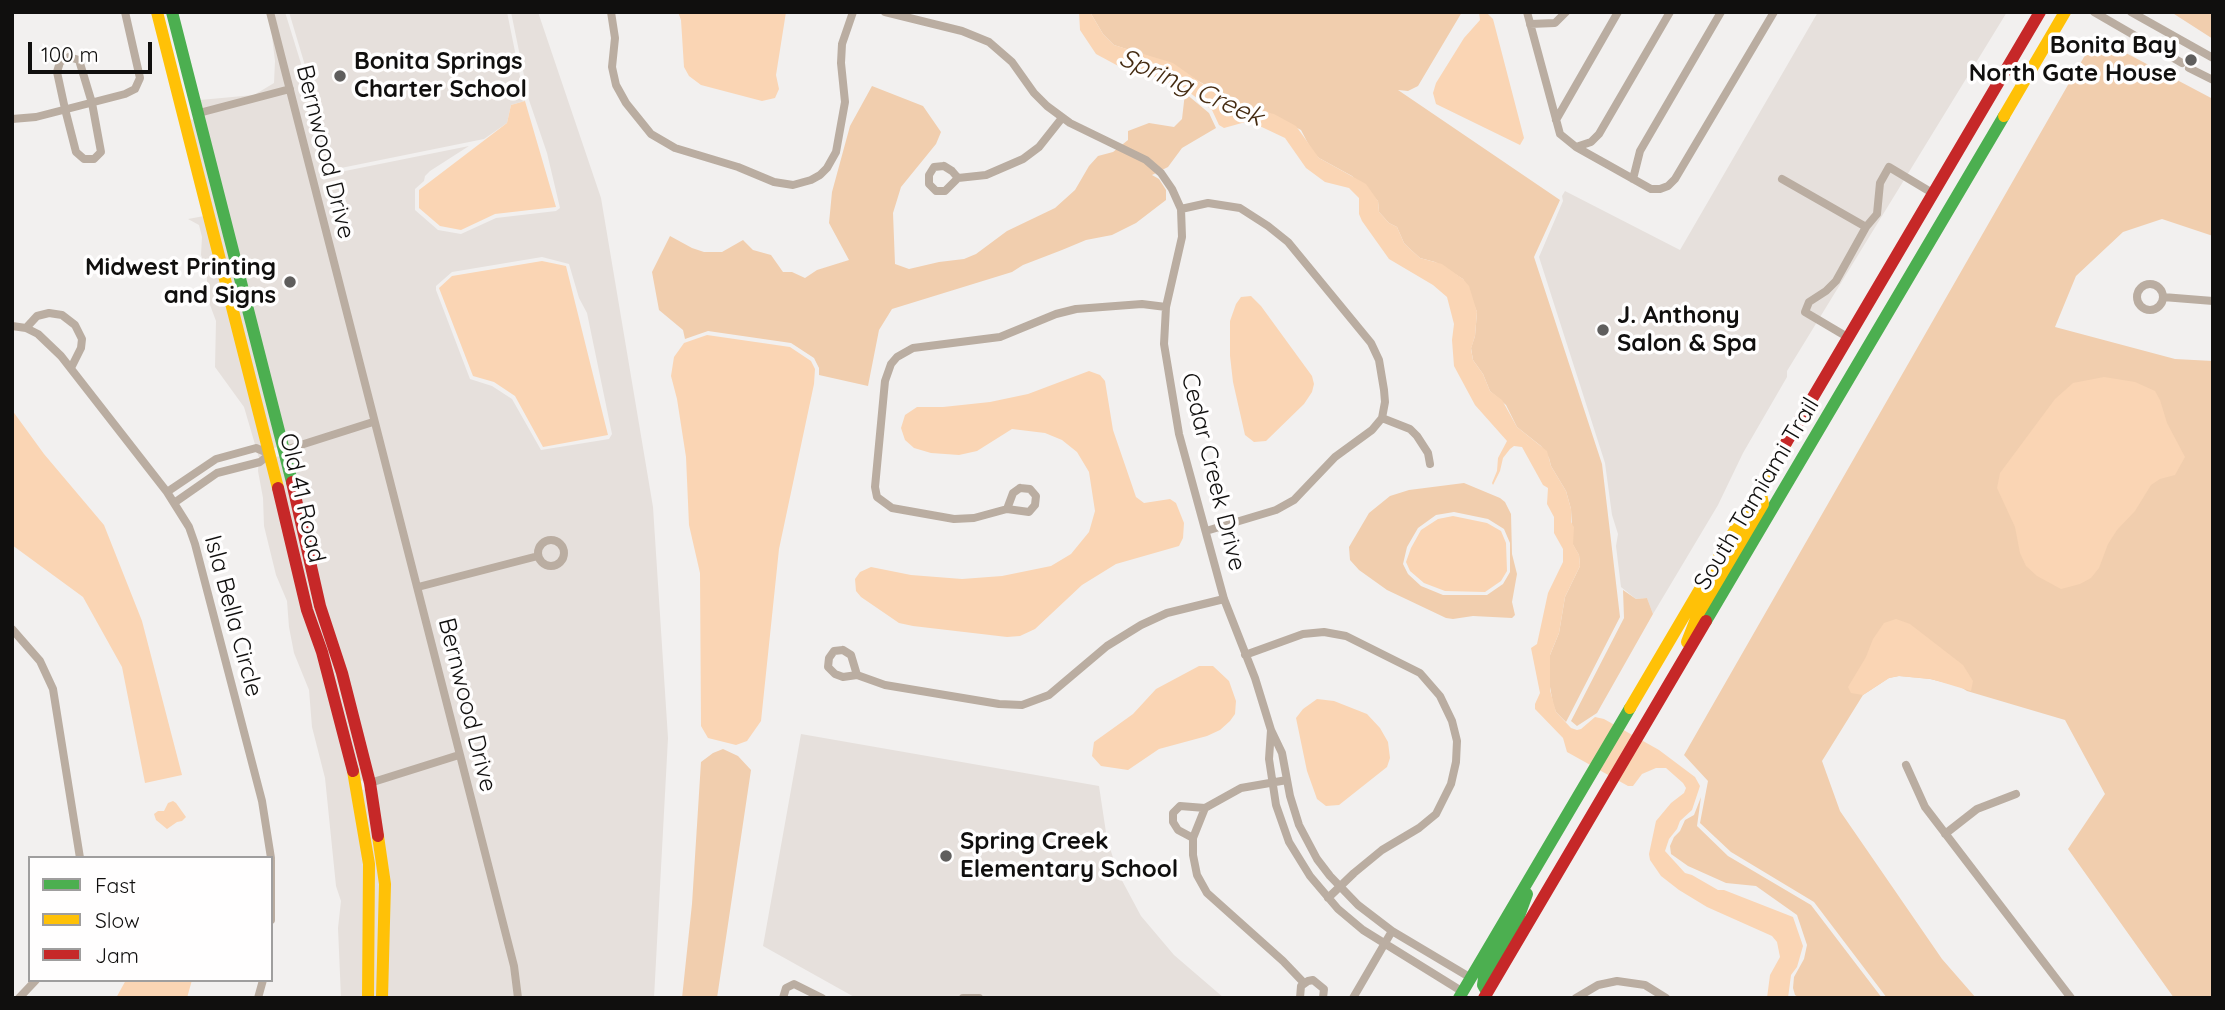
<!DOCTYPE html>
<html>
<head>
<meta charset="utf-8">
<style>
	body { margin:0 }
	#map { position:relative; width:2225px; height:1010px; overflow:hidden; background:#f2f0ef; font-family:Quicksand,sans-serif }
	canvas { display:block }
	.frame { position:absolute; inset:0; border:14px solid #100f0e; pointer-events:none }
	.legend { position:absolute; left:28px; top:856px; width:245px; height:126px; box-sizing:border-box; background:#fffefe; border:2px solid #9f9e9e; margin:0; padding:9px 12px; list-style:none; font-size:21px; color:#100f0e }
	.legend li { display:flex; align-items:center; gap:14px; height:35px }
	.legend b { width:35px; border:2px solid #9f9e9e }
	.scale { position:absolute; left:28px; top:42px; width:124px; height:32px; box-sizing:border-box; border:4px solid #100f0e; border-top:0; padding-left:9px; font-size:21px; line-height:24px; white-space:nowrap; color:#100f0e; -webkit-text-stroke:5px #fffefe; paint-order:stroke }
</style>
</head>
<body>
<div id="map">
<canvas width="2225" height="1010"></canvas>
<div class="frame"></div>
<ul class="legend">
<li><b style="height:9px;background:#4caf50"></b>Fast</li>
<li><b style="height:9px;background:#ffc107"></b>Slow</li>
<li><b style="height:9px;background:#c62828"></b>Jam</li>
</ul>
<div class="scale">100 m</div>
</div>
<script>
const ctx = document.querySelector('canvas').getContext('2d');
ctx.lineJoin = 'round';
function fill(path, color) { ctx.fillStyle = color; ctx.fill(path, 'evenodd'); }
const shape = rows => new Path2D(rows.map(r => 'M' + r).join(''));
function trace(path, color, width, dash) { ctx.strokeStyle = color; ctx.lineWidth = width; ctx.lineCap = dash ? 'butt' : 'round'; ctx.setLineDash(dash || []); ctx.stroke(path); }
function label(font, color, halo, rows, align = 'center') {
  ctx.font = font + ' Quicksand,sans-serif'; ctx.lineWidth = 7; ctx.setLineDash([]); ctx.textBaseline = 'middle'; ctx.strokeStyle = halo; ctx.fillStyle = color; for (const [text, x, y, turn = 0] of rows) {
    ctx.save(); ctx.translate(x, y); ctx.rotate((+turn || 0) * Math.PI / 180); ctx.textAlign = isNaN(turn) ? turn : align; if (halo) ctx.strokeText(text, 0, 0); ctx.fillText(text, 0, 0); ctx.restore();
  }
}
const built = shape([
	[269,12,285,12,335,173,469,146,430,171,425,176,424,181,415,189,415,210,438,230,461,234,496,218,556,211,560,208,547,153,529,100,511,12,538,12,601,198,653,507,668,738,654,998,386,998,389,879,376,786,325,605,200,100,254,95,274,83,275,61],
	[542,257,569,264,579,298,587,313,612,434,609,439,541,450,512,399,492,386,470,379,436,290,436,286,452,272],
	[289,12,507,12,525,101,511,105,507,123,484,139,336,169],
	[1818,12,2007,12,1787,371,1787,377,1743,453,1718,505,1653,614,1647,598,1636,599,1621,587,1616,546,1618,534,1612,515,1605,463,1539,257,1563,201,1562,196,1565,191,1680,250],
	[196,119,280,447,273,448,190,120],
	[204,216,353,788,365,865,364,998,341,998,338,928,341,901,336,886,325,778,312,727,309,690,294,653,289,627,287,601,276,575,264,526,263,498,258,471,259,458,244,407,215,367,216,321,207,297,207,271,201,255,202,237,199,225,188,219],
	[282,456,337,675,365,780,360,781,311,608,275,457],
	[801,734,1099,786,1107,839,1118,873,1141,916,1174,955,1224,998,856,998,763,946],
	[367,789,381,884,377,998,373,998,362,790]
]);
const green = shape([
	[1090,12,1462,12,1418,86,1408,91,1398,90,1560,200,1534,257,1602,464,1620,617,1566,722,1556,712,1553,704,1549,681,1549,662,1550,655,1559,633,1565,597,1580,566,1579,555,1573,545,1571,509,1566,491,1551,466,1549,458,1541,446,1517,427,1506,405,1490,391,1483,374,1473,360,1471,348,1475,336,1477,312,1463,279,1435,262,1420,258,1409,248,1404,243,1397,227,1389,223,1379,212,1378,201,1352,176,1319,158,1312,151,1301,130,1267,112,1231,104,1202,83,1160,60,1114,45,1103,34],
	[2171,12,2213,12,2213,39],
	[2088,50,2126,53,2213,99,2213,236,2162,219,2123,232,2076,276,2055,327,2175,359,2213,361,2213,998,2174,998,2068,849,2105,794,2065,720,1967,691,1959,686,1930,679,1899,676,1889,678,1863,695,1822,761,1840,811,1942,959,1976,998,1887,998,1814,902,1731,852,1700,823,1708,781,1684,755],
	[872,86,923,106,941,132,936,144,901,187,893,213,895,264,909,269,939,262,964,259,976,254,1007,231,1055,208,1075,190,1089,166,1098,156,1113,152,1128,140,1128,131,1149,123,1174,127,1182,119,1185,93,1209,113,1216,128,1182,148,1168,167,1152,175,1159,179,1166,190,1166,200,1136,223,1112,235,1086,240,1062,250,1023,265,1012,272,892,309,879,330,868,386,819,375,819,368,814,358,791,343,708,331,685,339,683,330,659,310,652,272,670,236,692,248,704,252,722,252,743,240,753,250,771,255,783,272,792,272,805,278,817,270,849,260,829,223,832,192,850,126],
	[1464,483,1500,498,1505,502,1511,514,1512,554,1517,574,1512,602,1515,615,1512,618,1473,616,1453,619,1446,618,1387,590,1359,570,1350,560,1349,547,1369,513,1390,496,1409,490],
	[1454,512,1488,519,1504,529,1510,543,1510,572,1503,584,1487,595,1443,595,1421,586,1408,574,1403,564,1407,547,1418,528,1436,515],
	[1623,590,1636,599,1647,598,1653,614,1597,713,1577,726,1571,721,1624,618],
	[723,749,738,756,751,770,717,998,682,998,692,904,701,762,713,753],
	[1701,797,1697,826,1728,856,1811,905,1882,998,1800,998,1795,995,1793,988,1794,977,1804,959,1807,945,1797,915,1756,886,1726,883,1688,866,1671,854,1670,846,1674,837,1680,831,1685,820,1694,815]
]);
const water = shape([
	[678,12,786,12,776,75,779,89,775,98,762,101,701,85,689,76,684,67,681,20],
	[1079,12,1090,12,1103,34,1114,45,1173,63,1231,104,1274,114,1296,126,1319,158,1366,184,1378,201,1379,212,1389,223,1397,227,1404,243,1409,248,1420,258,1442,264,1463,279,1469,286,1477,312,1475,336,1471,349,1473,360,1483,374,1490,391,1502,400,1517,427,1547,451,1551,466,1566,491,1571,509,1571,522,1574,527,1573,544,1579,555,1580,566,1565,597,1559,633,1550,655,1550,690,1556,712,1571,728,1577,730,1581,729,1595,717,1604,719,1659,750,1695,777,1700,786,1692,810,1680,821,1677,829,1669,839,1665,851,1685,873,1692,875,1718,890,1724,890,1793,917,1803,946,1797,967,1791,975,1788,998,1767,998,1770,975,1780,957,1777,942,1772,936,1707,907,1679,890,1661,876,1650,860,1649,854,1656,821,1671,803,1684,793,1686,788,1683,783,1666,768,1656,768,1642,774,1633,786,1628,786,1567,752,1563,738,1535,709,1535,704,1540,693,1531,648,1537,644,1548,593,1563,562,1563,549,1554,533,1554,517,1547,504,1548,488,1543,485,1522,447,1514,446,1510,449,1503,458,1500,471,1493,485,1492,483,1497,471,1498,458,1507,441,1475,405,1454,366,1452,340,1454,324,1447,297,1433,285,1389,259,1362,221,1359,214,1359,198,1349,188,1325,182,1306,168,1285,138,1249,121,1224,128,1219,125,1212,110,1180,85,1169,83,1141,71,1122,68,1096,54,1080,30],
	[1479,12,1486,12,1493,19,1524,138,1520,145,1436,104,1433,93,1436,83,1464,38,1480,20],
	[525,101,556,207,495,214,461,230,440,226,419,208,419,190,507,123,511,105],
	[542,261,566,266,608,435,543,447,515,396,494,382,473,376,439,288,452,276],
	[1251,296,1261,306,1312,376,1314,384,1312,392,1304,404,1266,441,1254,442,1245,435,1233,382,1230,356,1230,321,1236,304,1241,297],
	[707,335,790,347,811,361,815,369,814,384,779,549,761,721,747,741,736,745,708,738,701,726,700,573,689,525,686,457,677,399,671,376,674,357,684,343],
	[1089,371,1100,375,1105,381,1113,430,1136,497,1144,503,1170,499,1176,503,1184,523,1183,538,1179,546,1116,564,1082,585,1035,629,1020,636,1007,637,913,626,899,623,861,597,856,591,855,579,860,572,871,567,911,575,962,579,1002,576,1051,566,1071,554,1089,532,1095,511,1089,472,1077,452,1062,440,1045,433,1012,429,977,451,959,455,931,453,914,448,905,440,901,428,905,415,917,407,943,407,990,402,1028,394],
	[2104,377,2135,382,2155,391,2160,400,2167,423,2185,457,2175,475,2160,479,2151,485,2135,511,2117,530,2108,544,2099,568,2091,578,2080,584,2061,589,2037,576,2026,566,2020,553,2015,527,1997,488,2000,473,2055,399,2073,383],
	[12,410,44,454,104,525,142,621,182,775,145,783,122,667,83,597,12,545],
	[1453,516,1487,523,1501,531,1506,543,1507,571,1501,581,1485,592,1445,591,1424,583,1410,571,1406,562,1411,548,1421,530,1438,519],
	[1896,619,1910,624,1963,665,1973,681,1971,691,1931,679,1899,676,1889,678,1863,695,1851,693,1848,687,1866,657,1873,639,1884,623],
	[1199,666,1213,666,1229,681,1236,701,1235,714,1230,721,1220,730,1207,736,1159,749,1128,770,1101,766,1092,756,1094,742,1133,714,1156,689],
	[1317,699,1334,701,1367,714,1380,728,1388,742,1390,758,1387,767,1339,805,1326,806,1317,799,1307,771,1296,718,1303,709],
	[173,801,176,803,186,817,182,821,177,822,167,829,156,820,154,814,158,811,164,811,168,803],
	[126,980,192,980,187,998,116,998]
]);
const street = shape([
	[270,12,514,966,518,998],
	[611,12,615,38,612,67,616,85,626,103,651,134,675,148,738,167,774,182,793,185,811,180,820,175,827,168,836,152,845,102,841,63,842,44,853,12],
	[885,12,962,31,989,42,1012,62,1034,93,1047,106,1070,123,1146,160,1161,173,1172,189,1181,209,1182,237,1166,307,1164,344,1179,434,1224,599,1255,678,1271,730,1282,753,1290,796,1299,825,1317,859,1330,876,1358,905,1392,931,1471,978],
	[1527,12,1560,134,1576,147,1610,166,1651,189,1660,189,1668,186,1675,179,1774,12],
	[2094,12,2182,63],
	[2131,12,2213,58],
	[1530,24,1555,23,1566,12],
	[69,57,79,60,92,103,101,152,94,159,84,159,76,152,65,109,57,72,60,62,69,57],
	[2189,68,2213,80],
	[199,113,290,89],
	[12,119,36,117,125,94,135,89,140,78,125,12],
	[1556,120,1618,12],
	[1576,147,1591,142,1599,134,1670,12],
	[944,166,952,171,958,178,945,191,936,191,929,184,929,175,934,167,944,166],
	[958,178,986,175,1023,159,1039,147,1062,118],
	[1633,179,1640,151,1721,12],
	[1782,179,1866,227],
	[1181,209,1208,203,1240,208,1268,226,1288,242,1371,343,1379,360,1384,390,1385,402,1382,418,1372,430,1335,457,1294,500,1276,510,1206,531],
	'2137 297a13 13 0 1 1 26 0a13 13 0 1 1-26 0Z',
	[2163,297,2213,301],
	[12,326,26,328,38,334,61,356,167,492,189,527,195,544,262,801,271,858],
	[26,328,37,316,49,313,62,315,75,325,82,339,81,348,71,368],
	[1849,338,1805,312,1809,302,1826,291,1836,281,1866,227,1877,214,1880,183,1889,167,1934,194],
	[1382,418,1410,429,1417,436,1428,453,1430,464],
	[285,450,373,422],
	[1020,488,1030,489,1036,496,1035,505,1029,512,1007,509,1013,493,1020,488],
	[167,492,216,459,256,448,270,454,260,462,217,473,174,503],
	[1007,509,974,518,954,519,892,508,877,497,875,487,885,381,891,364,897,357,913,348,1000,337,1056,314,1076,309,1142,304,1166,307],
	'538 553a13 13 0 1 1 26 0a13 13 0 1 1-26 0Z',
	[418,587,538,556],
	[12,629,40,661,53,689,80,858],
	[843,650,851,655,857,675,843,677,835,674,828,667,829,658,834,651,843,650],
	[1245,655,1303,634,1324,632,1346,636,1420,673,1440,696,1452,721,1457,741,1456,762,1451,784,1436,814,1419,828,1382,850,1354,873,1328,898],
	[857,675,885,685,999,704,1022,705,1049,695,1107,646,1141,625,1167,613,1224,599],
	[1271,730,1269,759,1276,805,1289,842,1310,876,1338,909,1363,930,1463,992],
	[1906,765,1925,807,2071,998],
	[1287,780,1241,788,1205,808,1193,838,1193,855,1197,875,1207,893,1283,961,1304,983],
	[370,783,459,755],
	[1945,834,1977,809,2016,794],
	[1193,838,1178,830,1173,822,1173,813,1180,806,1205,808],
	[271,860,271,920],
	[19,998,36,980],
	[258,998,263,980],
	[783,998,786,988,794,984,822,998],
	[963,998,979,998],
	[1300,998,1301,986,1308,981,1313,980,1324,989,1323,998],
	[1353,998,1392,931],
	[1576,998,1598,985,1617,981,1645,985,1666,998]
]);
const fast = shape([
	[172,12,292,482],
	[1706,621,2004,116],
	[1487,992,1483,985,1484,978,1519,916,1527,894],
	[1459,998,1630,708]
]);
const slow = shape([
	[157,12,278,488],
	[2004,116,2065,12],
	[1687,642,1698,614,1763,504,1760,489],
	[1630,708,1786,443],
	[353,771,369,864,368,998],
	[378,836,385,884,382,998]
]);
const jam = shape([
	[1786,443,2040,12],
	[292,482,320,606,342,673,370,783,378,836],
	[278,488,307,610,322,652,353,771],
	[1484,998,1706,621]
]);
const markers = [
	[2191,60,7,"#5f5e5d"],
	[340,76,7,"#5f5e5d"],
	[290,282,7,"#5f5e5d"],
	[1603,330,7,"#5f5e5d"],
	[946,856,7,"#5f5e5d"]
];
const poiNames = [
	["Bonita Bay",2177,46,"right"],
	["North Gate House",2177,74,"right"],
	["Bonita Springs",354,62],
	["Charter School",354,90],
	["Midwest Printing",276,268,"right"],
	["and Signs",276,296,"right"],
	["J. Anthony",1617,316],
	["Salon & Spa",1617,344],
	["Spring Creek",960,842],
	["Elementary School",960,870]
];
const streetNames = [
	["Bernwood Drive",325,152,76],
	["Cedar Creek Drive",1213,472,76],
	["South Tamiami Trail",1757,494,-59],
	["Old 41 Road",302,498,77],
	["Isla Bella Circle",233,616,75],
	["Bernwood Drive",467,705,76]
];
const waterNames = [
	["Spring Creek",1191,88,24]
];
fill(built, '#e6e0dc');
fill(green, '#f1ceae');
fill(water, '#fad5b4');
trace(street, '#baada1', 8);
trace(fast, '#4caf50', 12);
trace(slow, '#ffc107', 12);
trace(jam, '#c62828', 12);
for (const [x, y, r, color] of markers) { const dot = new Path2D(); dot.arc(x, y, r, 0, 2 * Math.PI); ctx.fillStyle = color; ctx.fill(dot); trace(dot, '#fffefe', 2.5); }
label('bold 24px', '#100f0e', '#fffefe', poiNames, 'left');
label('24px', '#100f0e', '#fffefe', streetNames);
label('italic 26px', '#452b11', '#fffefe', waterNames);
</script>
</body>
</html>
